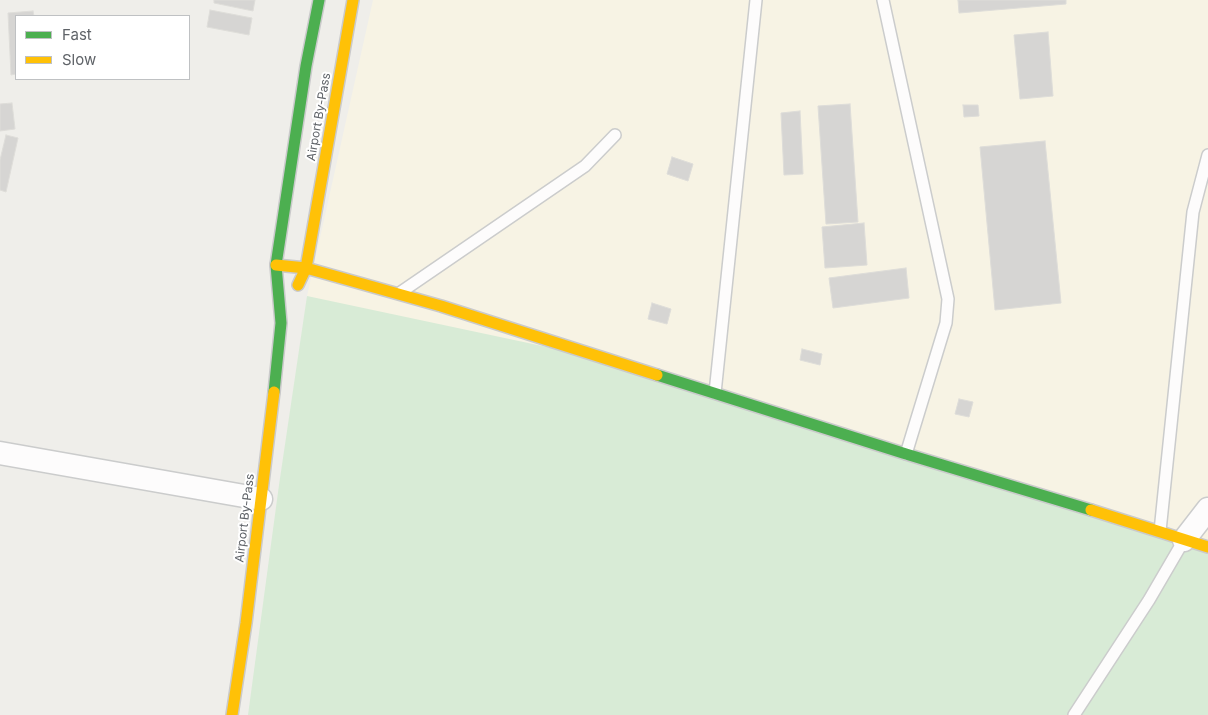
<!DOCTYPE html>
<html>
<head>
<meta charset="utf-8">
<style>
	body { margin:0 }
	#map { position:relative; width:1208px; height:715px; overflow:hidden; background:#efeeea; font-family:Inter,sans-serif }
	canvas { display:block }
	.legend { position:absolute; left:15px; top:15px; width:175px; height:65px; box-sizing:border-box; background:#fff; border:1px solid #bfc1c3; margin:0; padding:6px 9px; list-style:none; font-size:15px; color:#5f6368 }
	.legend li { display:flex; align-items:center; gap:10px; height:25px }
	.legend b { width:25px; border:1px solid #bfc1c3 }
</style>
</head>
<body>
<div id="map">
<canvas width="1208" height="715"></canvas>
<ul class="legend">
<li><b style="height:6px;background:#4caf50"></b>Fast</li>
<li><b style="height:6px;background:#ffc107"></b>Slow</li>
</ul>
</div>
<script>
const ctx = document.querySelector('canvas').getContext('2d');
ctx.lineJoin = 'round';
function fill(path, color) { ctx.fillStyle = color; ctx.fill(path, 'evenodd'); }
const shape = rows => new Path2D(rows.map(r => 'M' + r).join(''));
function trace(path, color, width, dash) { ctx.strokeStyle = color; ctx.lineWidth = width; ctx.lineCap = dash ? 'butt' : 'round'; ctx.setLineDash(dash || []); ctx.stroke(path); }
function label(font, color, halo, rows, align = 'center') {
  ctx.font = font + ' Inter,sans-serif'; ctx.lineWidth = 4; ctx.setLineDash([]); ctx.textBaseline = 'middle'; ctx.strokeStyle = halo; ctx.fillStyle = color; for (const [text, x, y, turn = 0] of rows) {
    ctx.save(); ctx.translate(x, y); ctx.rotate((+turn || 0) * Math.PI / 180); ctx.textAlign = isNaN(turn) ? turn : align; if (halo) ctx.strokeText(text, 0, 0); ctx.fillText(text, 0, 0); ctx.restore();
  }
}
const commercial = shape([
	[373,0,1208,0,1208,553,307,296]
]);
const green = shape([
	[307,296,660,371,1208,553,1208,715,248,715,279,485]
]);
const building = shape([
	[214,0,255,0,253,11,214,3,214,0],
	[958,0,1066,0,1066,4,959,13,958,0],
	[210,10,252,18,249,35,207,27,210,10],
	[33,11,34,16,16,16,16,74,11,75,8,13,33,11],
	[1048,32,1053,96,1020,99,1014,35,1048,32],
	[12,103,15,129,0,131,0,104,12,103],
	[850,104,858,222,826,224,818,106,850,104],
	[963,105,978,105,979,116,964,117,963,105],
	[800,111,803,174,784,175,781,113,800,111],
	[6,135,18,138,6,192,0,190,0,160,6,135],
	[1045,141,1061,303,995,310,980,147,1045,141],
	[672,157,693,164,688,181,667,174,672,157],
	[864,223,867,265,825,268,822,227,864,223],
	[906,268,909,298,833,308,829,278,906,268],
	[652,303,671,309,667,324,648,319,652,303],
	[802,349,822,354,820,365,800,360,802,349],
	[959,399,973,402,969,417,955,414,959,399]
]);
const lane = shape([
	[883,0,948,299,946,323,906,454],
	[401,292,585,166,615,135],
	[715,393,756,0],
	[1160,531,1193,212,1208,155],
	[1074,715,1149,600,1184,540]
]);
const street = shape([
	[0,453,261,499],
	[1184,540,1208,509]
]);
const fast = shape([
	[657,375,906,454,1091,510],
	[274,392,281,323,276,265,306,66,319,0]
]);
const slow = shape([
	[276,265,306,268,441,306,657,375],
	[298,285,306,268,353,0],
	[1091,510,1208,547],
	[232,715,246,623,274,392]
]);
const streetNames = [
	["Airport By-Pass",319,117,-80],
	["Airport By-Pass",245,518,-83]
];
fill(commercial, '#f7f3e4');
fill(green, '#d8ebd6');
fill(building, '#d6d5d3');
trace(building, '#deddd9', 1);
trace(lane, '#cbcccc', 14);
trace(street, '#cbcccc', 25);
trace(fast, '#cacacb', 14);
trace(slow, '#cacacb', 14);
trace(lane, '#fdfcfc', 11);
trace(street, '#fdfcfc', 22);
trace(fast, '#4caf50', 11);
trace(slow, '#ffc107', 11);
label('12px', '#5f6368', '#fff', streetNames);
</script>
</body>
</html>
